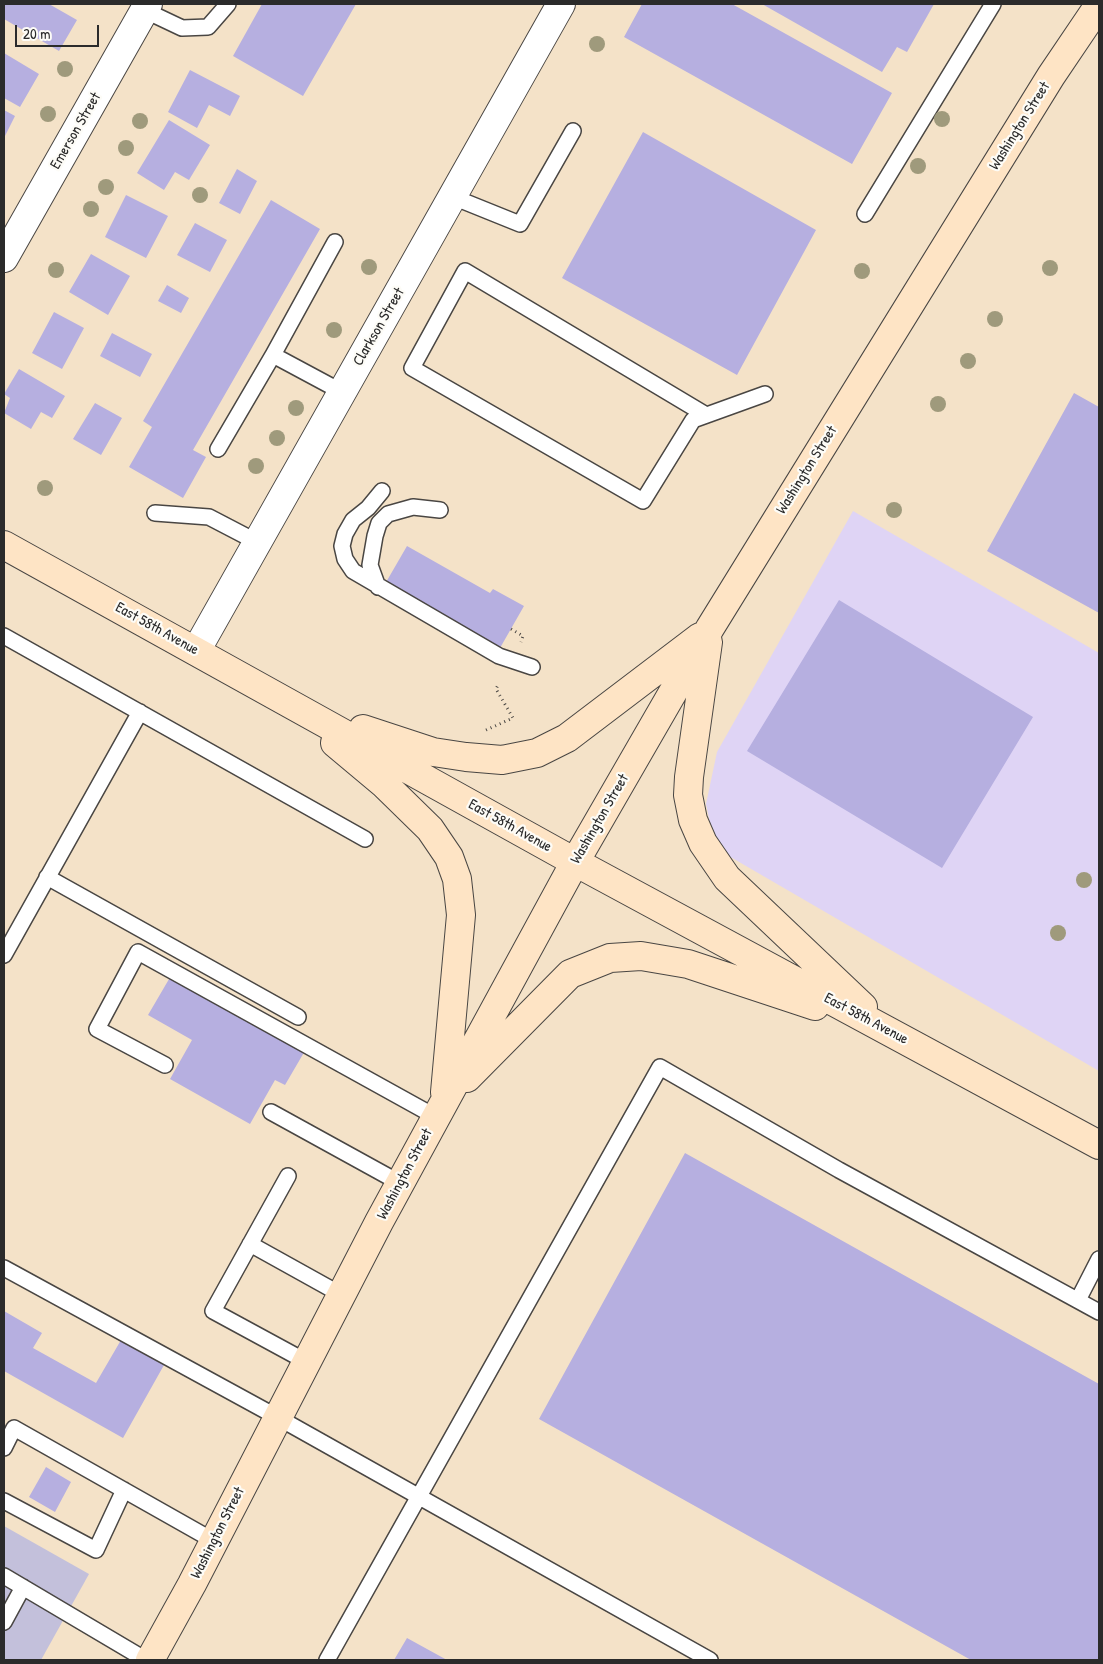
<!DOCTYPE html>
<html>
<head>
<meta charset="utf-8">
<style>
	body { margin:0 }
	#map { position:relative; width:1103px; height:1664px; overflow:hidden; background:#f4e2c8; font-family:"Patrick Hand",sans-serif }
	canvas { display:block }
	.frame { position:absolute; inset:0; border:5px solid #2b2b2b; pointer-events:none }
	.scale { position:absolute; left:15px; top:25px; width:84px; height:22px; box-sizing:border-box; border:2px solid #2b2b2b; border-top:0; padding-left:6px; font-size:15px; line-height:18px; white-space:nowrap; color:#2b2b2b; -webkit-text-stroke:4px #fdfcf7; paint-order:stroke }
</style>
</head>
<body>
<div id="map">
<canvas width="1103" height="1664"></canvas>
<div class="frame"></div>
<div class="scale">20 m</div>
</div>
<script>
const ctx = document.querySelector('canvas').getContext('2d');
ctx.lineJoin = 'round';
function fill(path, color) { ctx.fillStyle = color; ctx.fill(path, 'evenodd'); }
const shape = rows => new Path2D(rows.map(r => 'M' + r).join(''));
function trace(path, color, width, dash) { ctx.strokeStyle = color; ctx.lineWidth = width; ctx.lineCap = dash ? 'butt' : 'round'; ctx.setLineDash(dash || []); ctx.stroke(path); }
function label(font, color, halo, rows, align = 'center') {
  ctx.font = font + ' "Patrick Hand",sans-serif'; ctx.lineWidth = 4.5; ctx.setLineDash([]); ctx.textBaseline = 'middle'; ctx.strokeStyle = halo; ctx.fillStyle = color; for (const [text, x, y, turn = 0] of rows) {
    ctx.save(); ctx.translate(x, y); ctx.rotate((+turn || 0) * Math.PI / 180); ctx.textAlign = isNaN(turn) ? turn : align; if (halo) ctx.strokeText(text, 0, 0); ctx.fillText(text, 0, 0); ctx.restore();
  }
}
const built = shape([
	[853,511,1099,653,1099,1071,715,848,706,804,717,752]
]);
const industrial = shape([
	[4,1526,89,1574,41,1660,4,1660]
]);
const building = shape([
	[4,4,49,4,77,20,59,51,4,19],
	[262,4,356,4,303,96,233,56],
	[642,4,732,4,892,93,852,164,624,37],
	[762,4,934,4,907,52,897,47,882,72],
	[4,53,39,74,20,107,4,98],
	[190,70,240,96,230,116,209,105,197,128,168,112],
	[4,110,15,116,4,138],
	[169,120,210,145,189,180,175,172,164,190,137,173],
	[643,132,816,230,737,375,562,278],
	[237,169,257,181,240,214,219,203],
	[126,195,168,216,146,258,105,237],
	[271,200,320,229,193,450,206,457,183,498,129,467,152,427,143,421],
	[195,223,227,240,210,272,177,255],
	[91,254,130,276,108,315,69,292],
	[167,285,189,298,181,313,158,301],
	[54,312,84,328,62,369,32,353],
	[112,333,152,354,140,377,100,356],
	[19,369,65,396,52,418,41,412,31,429,4,413,10,398,4,394],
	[1074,393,1099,407,1099,613,987,551],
	[95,403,122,418,101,455,73,439],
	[407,546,490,593,493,589,524,606,500,648,385,584],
	[839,600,1033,717,942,868,747,751],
	[172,974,306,1049,285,1085,275,1080,250,1124,170,1079,192,1040,148,1015],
	[685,1153,1099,1384,1099,1660,971,1660,539,1419],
	[4,1311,42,1333,33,1348,96,1383,121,1340,164,1365,123,1438,4,1371],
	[46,1467,71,1482,55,1512,29,1497],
	[407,1638,447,1660,394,1660]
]);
const path = shape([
	[511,629,523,636,521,642],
	[486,730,513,718,496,689,498,685]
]);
const lane = shape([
	[144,10,182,28,208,27,228,4],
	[453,197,520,224,573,131],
	[865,214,993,4],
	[273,355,335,242],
	[706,415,465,271,412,368,643,501,693,420,765,394],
	[218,449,273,355,342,392],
	[382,491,368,508,353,520,345,534,342,546,345,559,353,571,499,656,532,667],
	[155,513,209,517,257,542],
	[378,587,370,565,375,536,379,523,388,514,413,507,440,510],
	[4,636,365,839],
	[47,877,298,1017],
	[4,955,140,712],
	[165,1065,97,1029,138,952,436,1117],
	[271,1112,400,1183],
	[288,1176,213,1311,307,1362],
	[250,1244,340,1294],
	[4,1268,277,1417,710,1660],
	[1078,1300,1099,1259],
	[4,1448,14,1428,214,1541],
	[4,1501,96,1550,124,1490],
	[4,1576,146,1660],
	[4,1622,23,1587],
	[327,1660,660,1067,839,1170,1099,1312]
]);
const street = shape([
	[4,258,148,4],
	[196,651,561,4]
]);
const secondary = shape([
	[4,545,575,862,1099,1145],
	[708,642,689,777,688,795,693,820,703,843,727,878,863,1007],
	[363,729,433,752,466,757,502,760,537,753,567,738,700,637],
	[335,743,384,784,430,829,449,857,457,879,461,915,445,1092],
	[467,1078,570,974,610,958,641,956,688,964,815,1006],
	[150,1660,192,1584,379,1222,575,862,710,628,773,526,1051,76,1099,5]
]);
const trees = [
	[597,44],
	[65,69],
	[48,114],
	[942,119],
	[140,121],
	[126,148],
	[918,166],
	[106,187],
	[200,195],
	[91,209],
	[369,267],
	[1050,268],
	[56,270],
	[862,271],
	[995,319],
	[334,330],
	[968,361],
	[938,404],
	[296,408],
	[277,438],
	[256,466],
	[45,488],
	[894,510],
	[1084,880],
	[1058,933]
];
const streetNames = [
	["Washington Street",1020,126,-58],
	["Emerson Street",76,131,-60],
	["Clarkson Street",379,327,-60],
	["Washington Street",807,470,-58],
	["East 58th Avenue",157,629,29],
	["Washington Street",600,819,-60],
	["East 58th Avenue",510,826,29],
	["East 58th Avenue",866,1019,28],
	["Washington Street",405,1174,-62],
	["Washington Street",218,1533,-63]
];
fill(built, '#dfd4f5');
fill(industrial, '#c3c0db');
fill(building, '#b6afe0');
trace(lane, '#494643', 18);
trace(street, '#494643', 30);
trace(secondary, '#494643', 30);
trace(path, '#494643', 3, [1, 4]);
trace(lane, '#fff', 15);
trace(street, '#fff', 28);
trace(secondary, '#fee4c5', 28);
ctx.fillStyle = '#9f9a7c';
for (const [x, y] of trees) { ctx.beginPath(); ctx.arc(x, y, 8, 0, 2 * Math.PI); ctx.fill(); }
label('15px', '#2b2b2b', '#fdfcf7', streetNames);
</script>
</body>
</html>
